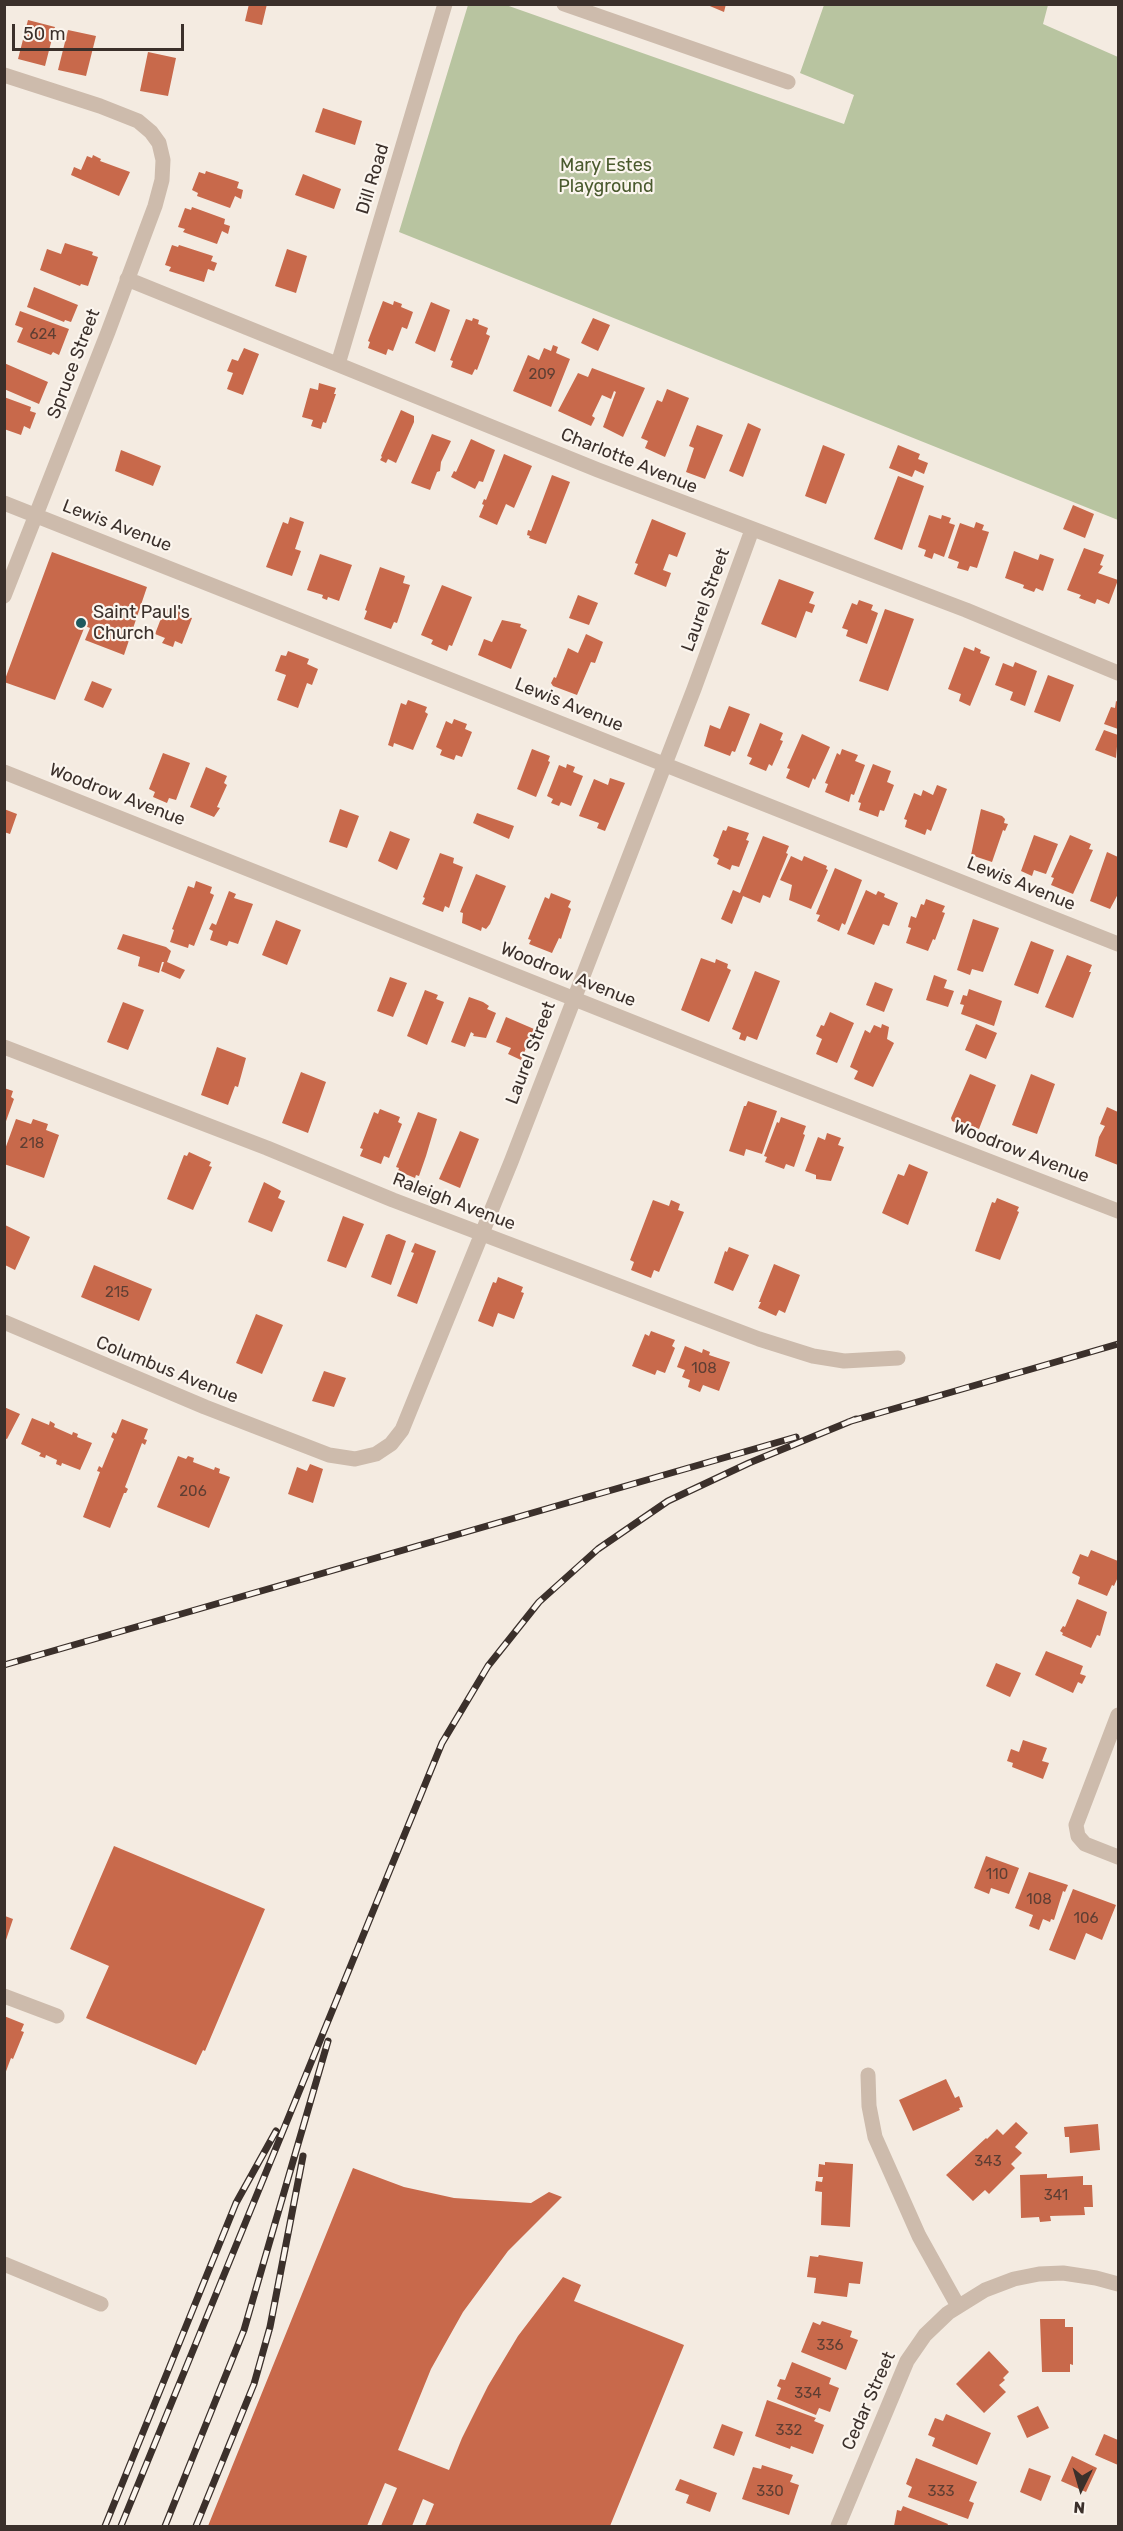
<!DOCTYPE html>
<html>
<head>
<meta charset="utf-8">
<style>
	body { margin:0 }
	#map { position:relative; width:1123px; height:2531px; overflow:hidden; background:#f4ebe1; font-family:Rubik,sans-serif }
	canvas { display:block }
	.frame { position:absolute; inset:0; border:6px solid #3b302b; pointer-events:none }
	.north { position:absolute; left:1051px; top:2459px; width:60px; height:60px; -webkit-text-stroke:4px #fbf5ee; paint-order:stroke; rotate:185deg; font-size:16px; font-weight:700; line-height:24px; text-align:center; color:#3b302b }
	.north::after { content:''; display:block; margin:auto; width:21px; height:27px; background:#3b302b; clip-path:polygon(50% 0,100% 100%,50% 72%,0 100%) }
	.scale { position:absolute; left:12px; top:24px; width:172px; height:27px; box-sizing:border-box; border:3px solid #3b302b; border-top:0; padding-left:8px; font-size:18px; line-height:21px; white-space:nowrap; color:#3b302b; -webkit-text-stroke:4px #fbf5ee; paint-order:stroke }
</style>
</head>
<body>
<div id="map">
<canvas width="1123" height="2531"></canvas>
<div class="frame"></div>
<div class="north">N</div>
<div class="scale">50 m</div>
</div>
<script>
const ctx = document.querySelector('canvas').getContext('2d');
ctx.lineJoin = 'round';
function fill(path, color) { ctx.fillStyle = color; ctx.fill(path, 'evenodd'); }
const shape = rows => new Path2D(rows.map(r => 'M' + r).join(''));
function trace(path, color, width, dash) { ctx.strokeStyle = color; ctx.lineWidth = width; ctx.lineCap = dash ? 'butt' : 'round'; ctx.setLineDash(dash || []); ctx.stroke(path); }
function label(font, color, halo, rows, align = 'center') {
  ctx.font = font + ' Rubik,sans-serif'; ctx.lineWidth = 4.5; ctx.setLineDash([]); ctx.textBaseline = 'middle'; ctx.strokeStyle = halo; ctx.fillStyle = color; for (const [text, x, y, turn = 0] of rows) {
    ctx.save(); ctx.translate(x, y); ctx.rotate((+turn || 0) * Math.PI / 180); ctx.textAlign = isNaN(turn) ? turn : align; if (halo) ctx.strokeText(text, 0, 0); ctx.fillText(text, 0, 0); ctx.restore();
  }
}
const green = shape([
	[468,5,506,5,844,124,854,95,800,73,824,5,1048,5,1043,24,1118,57,1118,520,399,232]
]);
const building = shape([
	[249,4,267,4,262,25,245,21],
	[705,4,726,4,724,12],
	[28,20,55,27,45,66,18,59],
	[68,30,96,36,86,76,58,70],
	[148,52,176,58,168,96,140,91],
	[323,108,362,121,355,145,315,132],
	[93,155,101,159,100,161,130,172,119,196,71,175,74,167,81,170,87,156,92,158],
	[206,171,239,182,237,188,243,190,241,199,235,196,230,208,197,196,198,193,192,190,199,172,205,174],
	[303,174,341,189,334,209,295,195],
	[192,207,225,219,224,224,230,226,228,234,222,231,217,244,183,232,185,229,178,227,185,208,191,210],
	[65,243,93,252,92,255,98,257,88,286,81,284,80,286,40,270,47,249,61,254],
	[172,245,178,247,179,245,213,256,211,261,217,263,214,271,208,269,204,282,169,271,171,267,165,265],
	[287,249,307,256,296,293,275,286],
	[34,287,78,305,71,322,65,320,64,322,27,307],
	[383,301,393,305,394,301,402,304,401,307,413,312,407,329,402,327,393,351,388,349,386,355,368,348,370,342,368,341],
	[431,302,450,310,435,352,415,343],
	[20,311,69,329,59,355,53,352,51,355,17,342,23,328,15,325],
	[473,318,479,320,478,324,488,328,486,334,490,336,477,370,475,369,472,375,451,367,453,361,450,360,466,319,472,321],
	[593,318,610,325,598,351,581,343],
	[553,345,558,347,556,353,570,359,551,407,513,391,528,355,539,360,544,348,551,351],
	[244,348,259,354,243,395,227,389,233,373,227,371,232,359,238,361],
	[4,363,48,382,39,404,4,389],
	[592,368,645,388,623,437,603,427,616,392,614,391,611,399,602,395,592,416,595,418,591,426,558,411,578,373,588,377],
	[319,383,336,388,334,394,336,394,326,423,323,422,321,429,311,426,313,420,302,417,310,388,318,390],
	[667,389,689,398,665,457,645,448,648,441,641,438,657,400,662,402],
	[4,397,31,407,30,411,36,413,30,429,24,426,21,435,4,429],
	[401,410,414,416,414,422,396,463,388,459,386,463,380,460,382,457,381,456],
	[748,423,761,429,743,477,729,471],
	[697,425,723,435,705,479,686,472,694,448,689,446],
	[432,434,451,441,441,462,440,471,437,472,430,490,411,483],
	[471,439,495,450,483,482,479,481,475,489,451,477,454,471,456,472],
	[823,445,845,454,826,504,805,496],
	[898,445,920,454,918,459,928,463,924,474,915,470,912,477,889,468],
	[121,450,161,466,153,486,115,471],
	[504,454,532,466,514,508,506,504,497,525,479,517,484,505,482,504,484,499,486,500],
	[552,475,570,482,546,544,529,538,530,536,527,535,528,530,531,531],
	[898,476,924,486,902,550,874,539],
	[1073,505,1094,514,1085,538,1063,529],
	[929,515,941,519,942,515,951,518,949,523,955,525,944,557,934,553,932,559,924,556,926,550,918,547],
	[290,517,304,522,295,549,301,551,292,576,266,567,283,522,288,524],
	[652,519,686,533,677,557,669,554,663,570,671,573,666,587,634,574,638,564,635,563],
	[976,522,984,525,982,530,989,532,977,568,970,566,968,571,957,568,959,562,948,558,960,523,974,528],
	[1084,548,1104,555,1100,565,1103,566,1098,573,1118,580,1109,604,1097,599,1095,604,1079,598,1081,595,1067,590],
	[1014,551,1038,560,1040,554,1054,559,1043,591,1036,588,1034,592,1023,588,1024,585,1005,578],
	[52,552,147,587,124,655,85,640,90,628,85,626,55,700,4,682],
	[320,554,352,565,339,601,328,597,327,600,322,598,323,595,307,590],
	[380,567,405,576,403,583,410,585,397,623,394,622,391,629,364,619,367,611,365,610],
	[779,579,814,592,809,603,815,605,812,613,806,611,796,638,761,624],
	[442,585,472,597,452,646,449,645,447,651,431,644,433,640,421,635],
	[578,595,598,603,589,625,569,618],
	[859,600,873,605,871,610,878,613,867,644,846,636,848,630,842,628,852,603,857,605],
	[176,605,187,609,185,616,192,618,182,644,175,641,173,647,162,643,165,638,155,634,165,608,173,612],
	[885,609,914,619,888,691,859,681],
	[502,620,521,624,520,627,527,630,511,669,478,655,484,639,492,642],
	[586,634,603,642,595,663,591,662,577,695,553,686,551,683,554,677,556,678,568,648,578,653],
	[964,647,974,651,975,647,981,650,980,653,990,657,970,706,959,701,961,694,948,689],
	[288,651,309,659,307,664,318,669,312,685,307,683,298,708,277,700,286,675,275,671,281,655,286,656],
	[1015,662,1037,671,1025,706,1010,700,1013,692,995,685,1003,663,1013,667],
	[1048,675,1074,685,1060,722,1034,712],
	[92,681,112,689,103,708,84,700],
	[408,700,427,707,425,712,428,714,413,750,394,743,393,747,388,745,401,703,406,705],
	[1116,701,1118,702,1118,729,1104,724,1111,707,1115,708],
	[729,706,750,714,735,752,732,751,730,756,704,746,710,725,720,729],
	[454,719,467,724,465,729,472,732,462,757,456,755,454,760,440,755,442,750,436,747,446,721,452,724],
	[760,723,783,733,780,740,783,741,772,766,769,764,766,771,749,764,752,758,747,756],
	[1104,730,1118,735,1116,758,1095,750],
	[802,734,830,747,815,780,813,778,809,788,786,778,790,769,787,768],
	[532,749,550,756,548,761,550,762,536,797,517,789],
	[842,749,858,755,855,761,865,765,854,795,851,794,849,802,825,792,828,784,825,783,837,753,840,755],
	[163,753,190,763,176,800,169,798,167,803,153,797,155,792,149,789],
	[567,764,575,767,573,772,583,776,571,806,561,802,559,806,551,803,553,799,547,796,559,765,566,768],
	[873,764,891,771,887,782,894,785,884,811,880,810,878,817,859,810,861,803,858,802],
	[206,767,227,776,224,783,227,785,217,807,220,808,214,817,190,807],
	[610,778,625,783,605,831,597,828,599,823,579,816,594,779,608,785],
	[937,785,947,789,931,831,927,829,925,835,905,827,907,820,904,819,914,793,921,796,923,790,933,795],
	[4,809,17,814,10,834,4,832],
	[340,809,359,816,347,848,329,842],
	[981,809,1002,816,1005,819,1004,823,1008,824,1005,831,1003,830,992,862,971,855],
	[477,813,514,826,509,839,473,823],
	[728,826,749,833,746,840,749,841,739,867,732,865,730,870,717,864,719,859,713,856,723,830,726,831],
	[390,831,410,839,397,870,378,861],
	[1034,835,1058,844,1046,874,1034,870,1032,876,1021,871],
	[1070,835,1091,844,1089,849,1093,850,1073,894,1051,885,1054,878,1051,877],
	[763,836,789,846,786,853,788,854,770,898,763,895,760,903,743,896,732,924,721,919,733,890,740,893],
	[1107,852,1118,857,1118,894,1110,909,1090,901],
	[440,853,454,858,453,863,463,867,449,908,445,906,443,912,422,904,425,898,423,897],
	[791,856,802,861,804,856,827,866,826,869,828,870,811,909,789,900,792,885,780,880],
	[835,868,862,880,845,925,842,923,839,931,817,921,820,915,816,914],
	[476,874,506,886,490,924,486,929,482,927,481,931,462,923,463,913,460,912],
	[196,881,212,887,210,893,214,895,194,946,189,944,188,948,170,942,174,930,172,929,188,886,194,888],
	[866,890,876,895,878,891,885,894,884,897,898,903,889,926,883,924,874,945,847,934],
	[229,891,236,894,234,898,253,904,238,944,229,941,227,946,210,940,213,931,209,929,212,923,216,925],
	[551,893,571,901,568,907,571,909,561,939,559,938,552,953,529,944,531,940,528,939,545,897,549,899],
	[926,899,945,906,942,912,945,913,935,940,933,939,928,951,906,943,911,928,908,927,911,916,916,918,921,904,924,905],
	[973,919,999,928,983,972,972,969,970,975,957,970],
	[276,920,301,930,287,965,262,955],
	[123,934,166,947,171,951,167,962,185,970,180,979,161,971,164,962,162,962,159,973,138,966,140,957,117,949],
	[1031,941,1054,950,1038,994,1014,985],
	[1067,955,1092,965,1089,972,1091,972,1073,1018,1045,1007],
	[701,958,715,963,716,959,728,964,727,968,731,970,709,1022,681,1010],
	[755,971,780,981,757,1040,747,1036,745,1041,739,1039,741,1033,732,1029],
	[934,975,947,980,944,988,954,991,948,1007,926,1000],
	[390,977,407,983,393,1017,377,1011],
	[875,982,893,989,884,1012,866,1005],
	[969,989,1002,1001,994,1026,961,1014,964,1005,960,1004,963,995,967,996],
	[425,990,438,995,436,999,444,1002,427,1045,407,1036],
	[469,997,483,1002,489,1006,487,1009,496,1013,486,1038,473,1036,474,1034,471,1032,465,1047,451,1042],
	[123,1002,144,1010,128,1050,107,1042],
	[830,1012,854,1023,837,1063,816,1054,822,1039,816,1036,821,1025,824,1026],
	[506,1017,534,1029,521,1060,508,1054,511,1048,496,1042],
	[882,1024,889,1027,887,1039,894,1043,873,1087,854,1079,858,1071,850,1067,865,1030,870,1033,874,1025,881,1028],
	[976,1024,997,1033,986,1059,965,1050],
	[217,1047,246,1058,238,1087,235,1086,228,1105,201,1095],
	[301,1072,326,1082,308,1133,282,1123],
	[970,1074,996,1085,979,1129,965,1123,963,1126,952,1121,951,1118],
	[1031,1074,1055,1084,1037,1134,1012,1125],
	[4,1088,13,1091,11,1097,14,1099,5,1124],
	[748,1101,777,1111,762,1154,746,1149,744,1156,729,1151,744,1106,746,1106],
	[1107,1107,1118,1112,1118,1165,1095,1156,1099,1137,1105,1126,1100,1124],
	[380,1109,400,1117,398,1122,402,1124,389,1158,384,1156,381,1164,360,1156,363,1149,360,1148,374,1112,378,1114],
	[418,1112,437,1119,426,1156,419,1176,416,1175,415,1178,398,1171,399,1168,396,1167],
	[781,1117,806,1126,803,1134,805,1135,794,1167,786,1164,784,1169,765,1162,767,1157,764,1156,777,1122,779,1123],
	[16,1119,31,1124,33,1119,48,1124,46,1130,59,1135,44,1178,4,1164,4,1152],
	[460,1131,479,1139,460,1188,439,1179],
	[827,1133,841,1138,838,1145,844,1147,831,1181,816,1179,816,1175,805,1171,818,1137,825,1140],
	[189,1152,211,1162,209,1166,212,1167,193,1210,167,1199,184,1155,187,1156],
	[909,1164,928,1172,908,1225,882,1213,898,1174,904,1176],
	[264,1182,281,1191,278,1198,285,1201,272,1232,248,1222],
	[997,1198,1019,1207,1017,1211,1019,1212,1000,1260,975,1251,992,1202,995,1203],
	[653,1200,669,1206,671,1200,680,1204,678,1210,684,1212,659,1272,654,1270,651,1278,631,1270,634,1262,630,1260],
	[343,1216,364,1224,346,1268,327,1261],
	[5,1225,30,1237,15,1270,5,1265],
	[389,1234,406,1241,391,1285,371,1277,386,1235],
	[415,1243,436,1251,417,1304,397,1296,414,1253,411,1252],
	[729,1247,749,1255,733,1291,714,1283,725,1251,727,1252],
	[774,1264,800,1275,785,1313,779,1310,776,1316,758,1308,761,1302,759,1302],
	[94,1265,152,1289,139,1321,81,1297],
	[498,1277,523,1287,521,1292,524,1293,514,1319,498,1313,493,1327,478,1321,493,1282,496,1283],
	[256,1314,283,1325,262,1374,236,1363],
	[651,1331,675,1340,672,1346,675,1348,665,1373,657,1370,655,1375,632,1366,645,1334,649,1336],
	[685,1346,702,1353,703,1349,710,1352,709,1355,730,1362,719,1391,703,1385,700,1392,688,1387,690,1380,682,1377,685,1370,677,1367],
	[324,1371,346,1378,334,1407,312,1401],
	[4,1407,20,1414,7,1439,4,1438],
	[32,1418,49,1425,50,1421,55,1424,54,1427,72,1435,73,1432,78,1434,77,1437,92,1443,80,1470,62,1463,61,1466,56,1464,57,1460,46,1455,45,1458,39,1456,41,1453,21,1444],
	[122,1419,148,1429,144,1439,147,1440,145,1445,142,1443,125,1487,128,1489,126,1493,124,1493,110,1528,83,1517,100,1472,97,1471,99,1466,102,1468,114,1439,111,1437,113,1432,116,1434],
	[178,1456,186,1459,188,1456,194,1458,193,1462,214,1470,215,1467,220,1469,219,1473,230,1477,209,1528,157,1507],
	[310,1464,323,1469,313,1503,288,1494,297,1467,307,1471],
	[1091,1550,1118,1561,1118,1577,1114,1586,1112,1585,1107,1596,1078,1584,1080,1577,1072,1573,1080,1554,1088,1557],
	[1077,1599,1107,1612,1100,1636,1097,1635,1091,1648,1062,1635,1063,1633,1060,1631,1063,1626,1065,1627],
	[1046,1651,1083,1666,1080,1674,1086,1676,1082,1684,1078,1682,1073,1693,1035,1675],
	[996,1663,1021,1673,1010,1697,986,1686],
	[1023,1740,1047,1748,1042,1761,1049,1763,1043,1779,1012,1767,1013,1763,1007,1761,1011,1749,1019,1752],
	[114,1846,265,1909,205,2051,203,2050,196,2065,86,2018,109,1966,70,1949],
	[986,1856,1019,1868,1009,1894,991,1888,989,1894,974,1888],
	[1029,1872,1068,1885,1065,1892,1063,1891,1054,1920,1051,1919,1050,1922,1043,1919,1039,1930,1029,1926,1033,1915,1015,1908],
	[1073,1889,1116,1905,1102,1940,1086,1933,1075,1960,1049,1950],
	[5,1916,13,1919,5,1943],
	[4,2016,24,2024,21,2031,24,2032,13,2059,11,2058,5,2074],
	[946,2079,955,2098,959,2096,963,2107,959,2108,960,2110,913,2131,899,2100],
	[1016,2122,1028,2133,1015,2147,1022,2153,1011,2164,1015,2168,989,2194,985,2190,973,2201,946,2175,986,2138,987,2139,997,2129,1003,2135],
	[1098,2124,1100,2150,1070,2153,1069,2137,1065,2137,1064,2127],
	[825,2162,853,2164,850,2227,821,2225,822,2192,815,2191,816,2181,822,2182,823,2177,818,2177,819,2164,825,2165],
	[353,2168,404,2187,454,2198,531,2203,549,2192,562,2197,508,2251,463,2312,431,2369,398,2450,449,2470,462,2438,488,2386,518,2336,563,2277,581,2285,574,2301,684,2345,610,2526,425,2526,434,2504,423,2499,412,2526,381,2526,397,2488,385,2483,367,2526,208,2526],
	[1047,2174,1047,2178,1083,2176,1083,2185,1092,2185,1093,2207,1084,2207,1085,2215,1050,2216,1051,2221,1040,2222,1039,2217,1021,2218,1020,2175],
	[819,2255,863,2262,860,2284,849,2283,847,2297,814,2293,816,2278,807,2277,810,2256,818,2257],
	[1040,2319,1065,2319,1065,2327,1073,2327,1073,2365,1070,2364,1070,2372,1042,2372],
	[822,2321,852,2331,850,2337,858,2340,846,2370,801,2352,813,2322,820,2325],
	[989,2351,1009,2372,1003,2378,1005,2380,999,2385,1006,2392,984,2413,956,2384],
	[792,2362,831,2378,829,2384,839,2388,830,2412,819,2408,816,2415,777,2399,781,2388,777,2386,780,2379,785,2380],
	[767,2400,816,2418,814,2421,824,2425,813,2454,791,2446,790,2449,755,2436],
	[1038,2406,1049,2428,1027,2438,1017,2416],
	[946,2414,991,2433,977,2465,932,2446,935,2438,928,2435,935,2418,943,2421],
	[722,2424,743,2432,734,2456,713,2448],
	[1104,2434,1118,2440,1118,2465,1095,2455],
	[1072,2456,1097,2468,1086,2492,1061,2481],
	[916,2458,977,2482,969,2501,974,2503,968,2519,908,2497,912,2487,906,2484],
	[762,2465,793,2475,790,2482,799,2485,789,2515,742,2499,753,2467,761,2469],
	[1029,2468,1051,2476,1041,2501,1020,2492],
	[680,2479,717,2493,710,2512,686,2503,689,2495,675,2490],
	[903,2506,948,2524,947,2526,894,2526,897,2510,901,2511]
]);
const minor = shape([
	[564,4,788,82],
	[4,75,100,106,138,121,151,132,159,143,163,160,162,180,155,206,108,332,4,596],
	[127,279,598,470,966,610,1118,673],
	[338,364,445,4],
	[4,503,1118,944],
	[4,772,743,1066,1118,1211],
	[4,1047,267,1148,393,1200,759,1339,813,1356,844,1361,898,1358],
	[4,1322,205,1407,329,1455,355,1459,376,1454,391,1444,402,1430,511,1162,694,689,752,530],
	[1118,1715,1076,1825,1078,1836,1085,1844,1118,1857],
	[4,1996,57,2016],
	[868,2075,869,2106,875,2137,919,2236,958,2306],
	[4,2264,101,2304],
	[838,2526,907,2361,925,2335,948,2313,985,2290,1014,2279,1039,2274,1063,2273,1096,2278,1118,2284]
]);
const rail = shape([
	[848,1422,1118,1344],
	[4,1665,796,1437],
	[105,2526,236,2203,276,2131],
	[121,2526,442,1743,488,1666,539,1602,598,1549,668,1501,749,1463,856,1419],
	[165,2526,244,2330,328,2041],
	[196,2526,254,2384,270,2327,303,2156]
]);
const markers = [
	[81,623,6,"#1f5a5e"]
];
const numberNames = [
	["624",43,335],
	["209",542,375],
	["218",32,1144],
	["215",117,1293],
	["108",704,1369],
	["206",193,1492],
	["110",997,1875],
	["108",1039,1900],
	["106",1086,1919],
	["343",988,2162],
	["341",1056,2196],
	["336",830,2346],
	["334",808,2394],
	["332",789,2431],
	["330",770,2492],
	["333",941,2492]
];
const parkNames = [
	["Mary Estes",606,166],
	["Playground",606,187]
];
const streetNames = [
	["Dill Road",373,179,-73],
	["Spruce Street",74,364,-69],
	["Charlotte Avenue",629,461,22],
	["Lewis Avenue",117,526,21],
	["Laurel Street",706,600,-70],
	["Lewis Avenue",569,705,22],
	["Woodrow Avenue",117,795,21],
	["Lewis Avenue",1021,884,22],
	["Woodrow Avenue",568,975,22],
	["Laurel Street",531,1053,-69],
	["Woodrow Avenue",1021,1152,21],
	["Raleigh Avenue",454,1202,21],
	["Columbus Avenue",167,1370,22],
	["Cedar Street",869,2401,-66]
];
const poiNames = [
	["Saint Paul's",93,613],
	["Church",93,634]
];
fill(green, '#b8c4a0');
fill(building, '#c8694b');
trace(minor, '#cdbbac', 15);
trace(rail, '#3b302b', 7);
trace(rail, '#fbf5ee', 4.5, [14]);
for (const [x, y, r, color] of markers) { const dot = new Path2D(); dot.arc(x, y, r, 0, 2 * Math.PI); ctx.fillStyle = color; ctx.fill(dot); trace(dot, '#fbf5ee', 2); }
label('15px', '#5e3e33', null, numberNames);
label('18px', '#4a5a2e', '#fbf5ee', parkNames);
label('18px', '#3b302b', '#fbf5ee', streetNames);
label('18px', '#3b302b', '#fbf5ee', poiNames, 'left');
</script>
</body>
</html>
